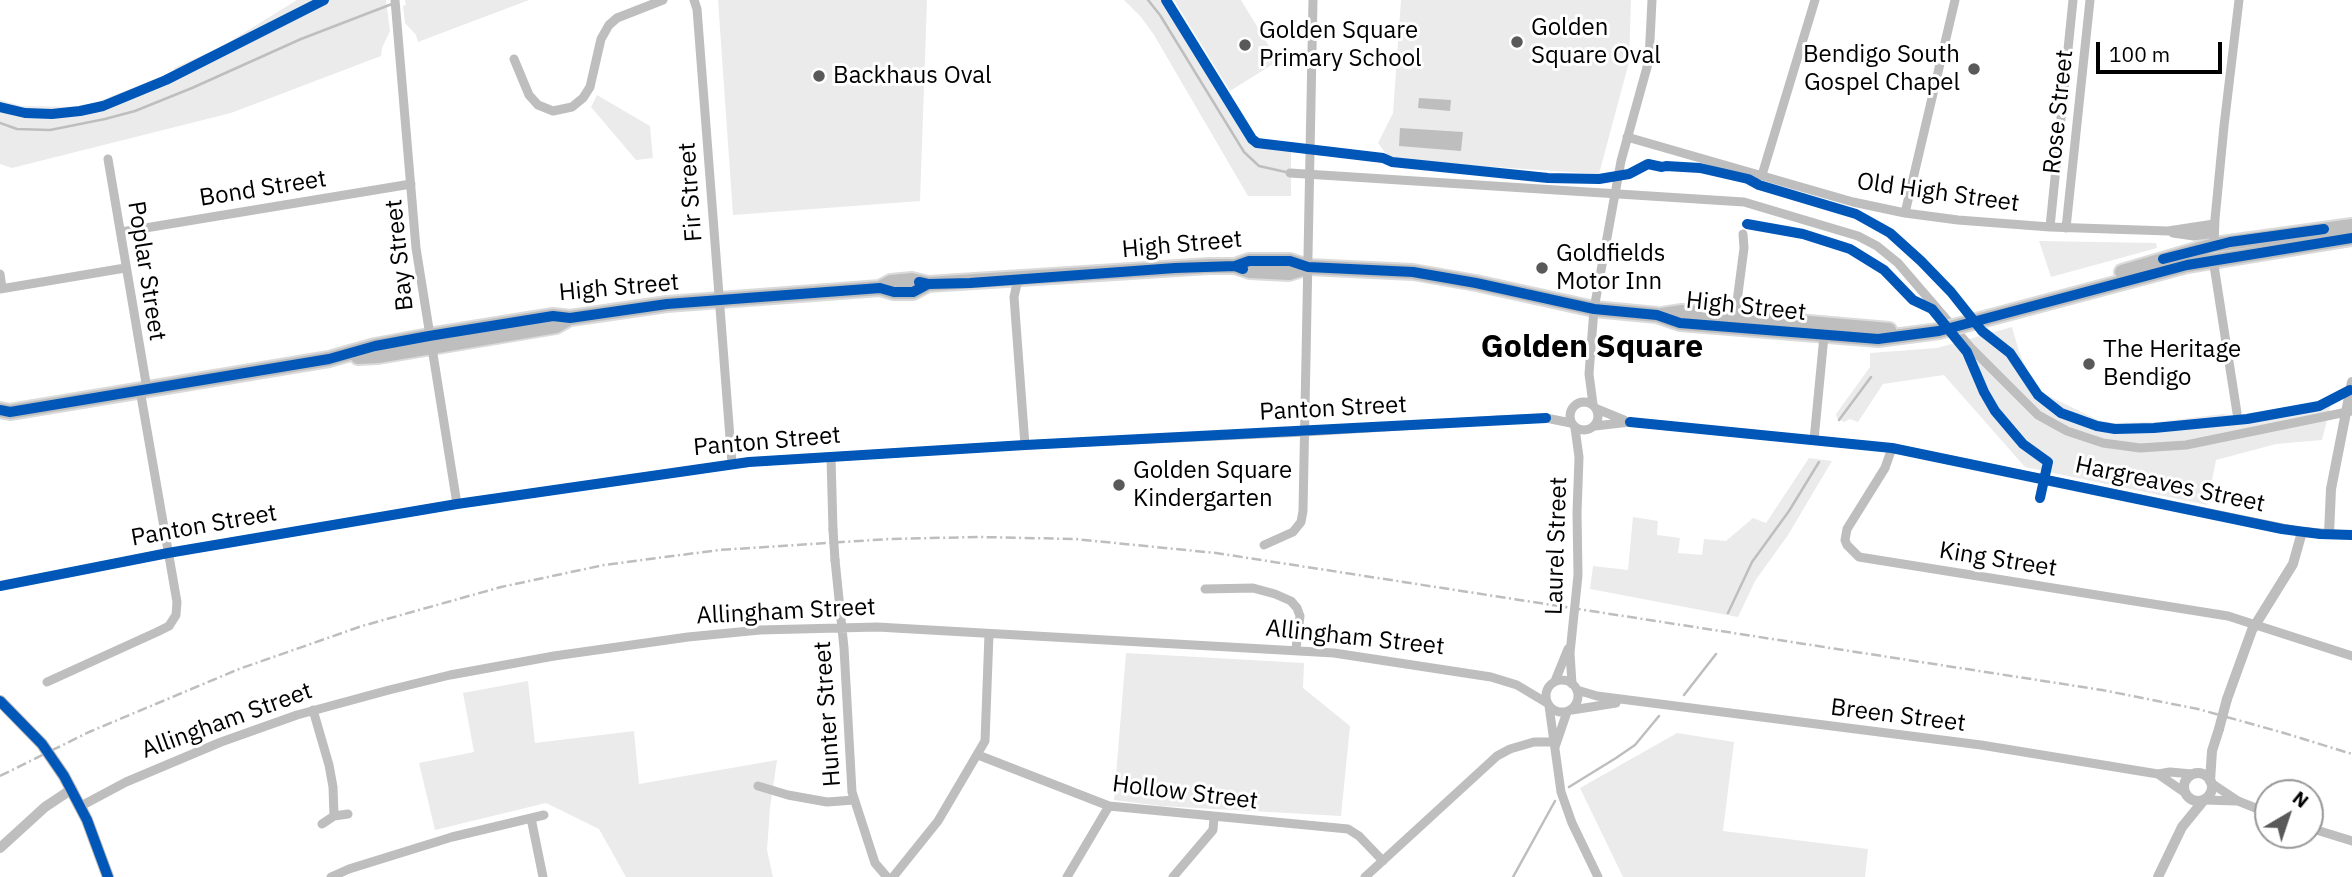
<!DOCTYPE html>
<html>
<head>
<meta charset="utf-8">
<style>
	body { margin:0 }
	#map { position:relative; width:2352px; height:877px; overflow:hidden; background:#fff; font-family:"IBM Plex Sans",sans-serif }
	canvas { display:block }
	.north { position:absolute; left:2254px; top:779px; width:70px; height:70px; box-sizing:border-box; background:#fff; border:2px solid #999; border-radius:50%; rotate:39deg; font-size:19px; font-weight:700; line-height:28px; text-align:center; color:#000 }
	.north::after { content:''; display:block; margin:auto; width:24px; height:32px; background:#595959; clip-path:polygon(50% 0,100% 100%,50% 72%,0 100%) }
	.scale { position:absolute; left:2096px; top:42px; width:126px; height:32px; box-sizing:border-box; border:4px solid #000; border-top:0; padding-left:9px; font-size:21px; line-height:24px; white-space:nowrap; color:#000; -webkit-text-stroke:5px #fff; paint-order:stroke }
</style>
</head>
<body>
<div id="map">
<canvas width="2352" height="877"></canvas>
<div class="north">N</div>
<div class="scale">100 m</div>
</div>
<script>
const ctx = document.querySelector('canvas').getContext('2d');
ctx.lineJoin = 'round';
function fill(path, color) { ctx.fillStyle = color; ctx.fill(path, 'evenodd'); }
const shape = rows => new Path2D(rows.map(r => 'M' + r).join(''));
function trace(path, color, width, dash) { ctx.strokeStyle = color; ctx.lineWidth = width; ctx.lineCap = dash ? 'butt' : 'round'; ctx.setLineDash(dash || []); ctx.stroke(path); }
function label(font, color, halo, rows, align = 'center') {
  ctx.font = font + ' "IBM Plex Sans",sans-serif'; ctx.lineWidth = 6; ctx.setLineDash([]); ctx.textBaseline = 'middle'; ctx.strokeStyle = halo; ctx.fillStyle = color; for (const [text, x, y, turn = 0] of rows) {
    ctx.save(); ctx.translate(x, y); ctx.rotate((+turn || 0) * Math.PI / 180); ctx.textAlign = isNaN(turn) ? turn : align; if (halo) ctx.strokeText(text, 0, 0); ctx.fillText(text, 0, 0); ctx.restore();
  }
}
const green = shape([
	[297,0,386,0,390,31,382,48,381,56,231,113,12,168,0,164,0,100,22,106,85,107,175,71,174,68,221,47],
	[405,0,529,0,418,42,416,35,405,23,403,6,406,5],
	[718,0,927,0,920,201,733,215],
	[1124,0,1169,0,1251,133,1266,142,1291,145,1291,196,1248,196,1154,35,1141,17],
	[1174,0,1241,0,1278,61,1230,91],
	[1401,0,1631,0,1629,62,1599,174,1391,160,1378,143,1393,113],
	[597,95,650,126,653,158,636,160,591,107],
	[2039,241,2156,243,2157,248,2051,277],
	[2012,327,2019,352,2036,390,2098,420,2113,423,2158,422,2223,414,2251,417,2322,403,2333,396,2322,440,2276,444,2216,460,2207,505,2025,467,1944,375,1883,384,1858,422,1850,419,1844,422,1837,418,1836,414,1870,367,1870,353,1937,348],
	[1809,458,1832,461,1788,535,1755,581,1738,617,1590,589,1593,566,1628,570,1633,517,1658,521,1657,535,1680,538,1678,553,1702,555,1704,539,1726,541,1753,518,1766,523],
	[1126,653,1304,663,1303,688,1350,726,1341,816,1161,806,1114,800],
	[528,681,535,743,634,731,639,784,777,760,770,808,767,850,773,877,626,877,599,829,546,803,435,830,419,763,474,752,463,693],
	[1677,733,1734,742,1723,831,1868,849,1865,877,1623,877,1580,788]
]);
const water = shape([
	[1419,98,1451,100,1450,111,1418,108],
	[1400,128,1463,132,1461,151,1399,146]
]);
const stream = shape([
	[1148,0,1160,15,1244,152,1259,166,1290,173],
	[0,123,17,129,50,130,105,119,135,111,192,88,301,39,392,4],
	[1839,420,1871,377],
	[1728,613,1752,562,1789,511,1819,462],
	[1684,695,1716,654],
	[1569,787,1616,758,1635,745,1659,716],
	[1513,877,1555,801]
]);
const canal = shape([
	[1290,173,1744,202,1858,236,1877,246,1898,263,1971,348,2038,415,2067,431,2103,443,2140,448,2186,445,2352,411]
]);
const minor = shape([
	[395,0,416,248,457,504],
	[694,0,697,9,732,464],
	[514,59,529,95,538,105,553,111,572,107,583,98,590,87,601,39,609,25,617,18,663,0],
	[1627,137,1853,202,1905,213,1958,220,2050,227,2168,231,2214,224],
	[108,159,147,389],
	[1762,175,1815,0],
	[1905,213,1955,0],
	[2050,227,2073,0],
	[2066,228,2090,0],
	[121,232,411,184],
	[2173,233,2194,236,2214,233],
	[2214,245,2215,219,2224,126,2239,0],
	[2213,259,2237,413],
	[0,274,2,288],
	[1018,279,1014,297,1025,445],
	[0,289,125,268],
	[1735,317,1744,248,1743,234],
	'1570 416a14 14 0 1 1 28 0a14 14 0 1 1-28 0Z',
	[1593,404,1589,374,1594,309,1621,161,1649,60,1652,0],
	[1597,409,1624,420],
	[1595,426,1630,422,1892,448,2302,532],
	[1814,440,1824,336],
	[1892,448,1885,468,1847,529,1845,540,1847,545,1859,557,2228,616,2352,656],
	[831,457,833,530],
	[2329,534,2352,535],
	[1264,545,1293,532,1301,522,1303,511,1313,0],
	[835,560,844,648,852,792,875,863,887,877],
	[0,586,168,553,457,504,749,462,1025,445,1304,432,1498,420,1546,418,1571,423],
	[1205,589,1253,588,1275,594,1291,601,1297,608,1300,616,1296,649],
	'1546 696a16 16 0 1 1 32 0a16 16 0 1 1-32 0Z',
	[1555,681,1568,649],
	[47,682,157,632,169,626,176,615,177,602,140,390],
	[1572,684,1570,653,1578,575,1577,513,1579,457,1575,428],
	[1577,690,1597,696,1981,745,2158,774,2170,772,2192,774],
	[1549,706,1561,792,1572,823,1598,877],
	[313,710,329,765,333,787,334,816],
	[1572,710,1616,703],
	[1555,747,1567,712],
	[978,755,1109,806,1348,829,1359,836,1383,861],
	[2158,774,2184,792],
	[2211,783,2238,801,2268,813],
	[758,786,788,795,827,802,854,800],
	[2205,800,2236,801],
	[81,806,126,782,221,742,297,715,389,690,450,675,554,656,688,637,760,630,877,627,1334,653,1491,677,1517,685,1547,703],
	[531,818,543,877],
	[322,824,334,816,348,814],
	[2310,828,2352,841],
	[331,877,349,869,452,837,544,815],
	[893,877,938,821,985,741,989,634],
	[1067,877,1109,806],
	[1173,877,1213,830,1214,817],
	[1365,877,1497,756,1510,749,1534,742,1556,742]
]);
const tertiary = shape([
	[2227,699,2252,630,2293,564,2302,532,2329,534,2331,489,2352,382],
	'2184 787a14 14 0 1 1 28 0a14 14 0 1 1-28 0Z',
	[2210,781,2212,751,2219,729],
	[0,848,45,807,72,789],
	[2158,877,2182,827,2204,800]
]);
const secondary = shape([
	[0,701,42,744,64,776,87,820,108,877]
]);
const trunk = shape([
	[1235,266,1249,261,1290,261,1308,267,1413,272,1476,283,1594,309,1657,315,1680,323,1878,339,1939,331,2187,265,2352,238],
	[2122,272,2214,245,2352,226],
	[880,288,891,282,912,280,928,284,1209,266,1235,266,1250,271,1289,273,1308,267],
	[1662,315,1682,312,1889,330],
	[358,357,378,356,556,326,570,318],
	[0,410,10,412,329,359,375,346,429,336,553,316,570,318,667,304,880,288,894,292,913,292,928,284]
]);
const rail = shape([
	[0,776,89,732,239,669,362,626,501,587,604,565,719,550,889,539,979,537,1075,539,1216,553,2102,690,2198,709,2284,733,2352,754]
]);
const minorBridge = shape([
	[833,530,835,560]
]);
const tertiaryBridge = shape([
	[2219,729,2227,699]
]);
const cycleway = shape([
	[1166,0,1252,139,1257,143,1383,158,1392,162,1548,178,1599,179,1629,174,1648,164,1662,167,1666,166,1700,168,1748,179,1759,185,1856,214,1890,233,1921,261,1951,292,1982,331,2010,353,2038,395,2061,413,2097,426,2115,429,2154,428,2247,419,2319,406,2350,390],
	[0,107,25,113,52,114,80,111,103,106,166,80,324,0],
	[1747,224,1803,234,1850,249,1884,270,1913,300,1932,309,1967,352,1984,392,1995,411,2023,444,2048,462,2040,498],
	[2163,259,2230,242,2324,229],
	[1235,266,1249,261,1290,261,1308,267,1413,272,1476,283,1594,309,1657,315,1680,323,1878,339,1939,331,2187,265,2352,238],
	[919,282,928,284,970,283,1175,268,1235,266,1243,269],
	[0,410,10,412,329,359,375,346,429,336,553,316,570,318,667,304,880,288,894,292,913,292,928,284],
	[1630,422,1892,448,2282,529,2320,534,2352,535],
	[0,586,168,553,457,504,749,462,1025,445,1546,418],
	[0,701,42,744,64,776,87,820,108,877]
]);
const markers = [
	[1517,42,7,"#595959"],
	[1245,45,7,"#595959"],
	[1974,69,7,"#595959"],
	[819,76,7,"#595959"],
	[1542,268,7,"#595959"],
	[2089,364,7,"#595959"],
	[1119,485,7,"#595959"]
];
const poiNames = [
	["Golden",1531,28],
	["Square Oval",1531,56],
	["Golden Square",1259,31],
	["Primary School",1259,59],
	["Bendigo South",1960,55,"right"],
	["Gospel Chapel",1960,83,"right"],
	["Backhaus Oval",833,76],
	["Goldfields",1556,254],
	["Motor Inn",1556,282],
	["The Heritage",2103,350],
	["Bendigo",2103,378],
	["Golden Square",1133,471],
	["Kindergarten",1133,499]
];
const streetNames = [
	["Rose Street",2059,112,-84],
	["Bond Street",263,189,-9],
	["Fir Street",691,192,-94],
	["Old High Street",1938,193,8],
	["High Street",1182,245,-5],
	["Bay Street",400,255,-96],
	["Poplar Street",146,271,81],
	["High Street",619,288,-5],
	["High Street",1746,307,6],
	["Panton Street",1333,409,-3],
	["Panton Street",767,442,-5],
	["Hargreaves Street",2170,485,12],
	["Panton Street",204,526,-10],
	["Laurel Street",1557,546,-88],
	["King Street",1998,560,9],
	["Allingham Street",786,612,-3],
	["Allingham Street",1355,638,6],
	["Hunter Street",828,714,-94],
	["Breen Street",1898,716,7],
	["Allingham Street",227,721,-20],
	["Hollow Street",1185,793,7]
];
const districtNames = [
	["Golden Square",1592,348]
];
fill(green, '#ebebeb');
fill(water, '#bebebe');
trace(stream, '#bebebe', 2.5);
trace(canal, '#bebebe', 9);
trace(trunk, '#dbdbdb', 18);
trace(minor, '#bebebe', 9);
trace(tertiary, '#bebebe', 10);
trace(secondary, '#b8b8b8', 12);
trace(trunk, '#bebebe', 14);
trace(rail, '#bebebe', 2.5, [10, 3.5, 2, 3.5]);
trace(minorBridge, '#bebebe', 9);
trace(tertiaryBridge, '#bebebe', 10);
trace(cycleway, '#0057b8', 10);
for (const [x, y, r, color] of markers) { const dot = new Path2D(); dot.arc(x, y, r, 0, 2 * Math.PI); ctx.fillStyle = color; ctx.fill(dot); trace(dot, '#fff', 2.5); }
label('24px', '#000', '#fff', poiNames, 'left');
label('24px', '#000', '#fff', streetNames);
label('bold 32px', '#000', '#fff', districtNames);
</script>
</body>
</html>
